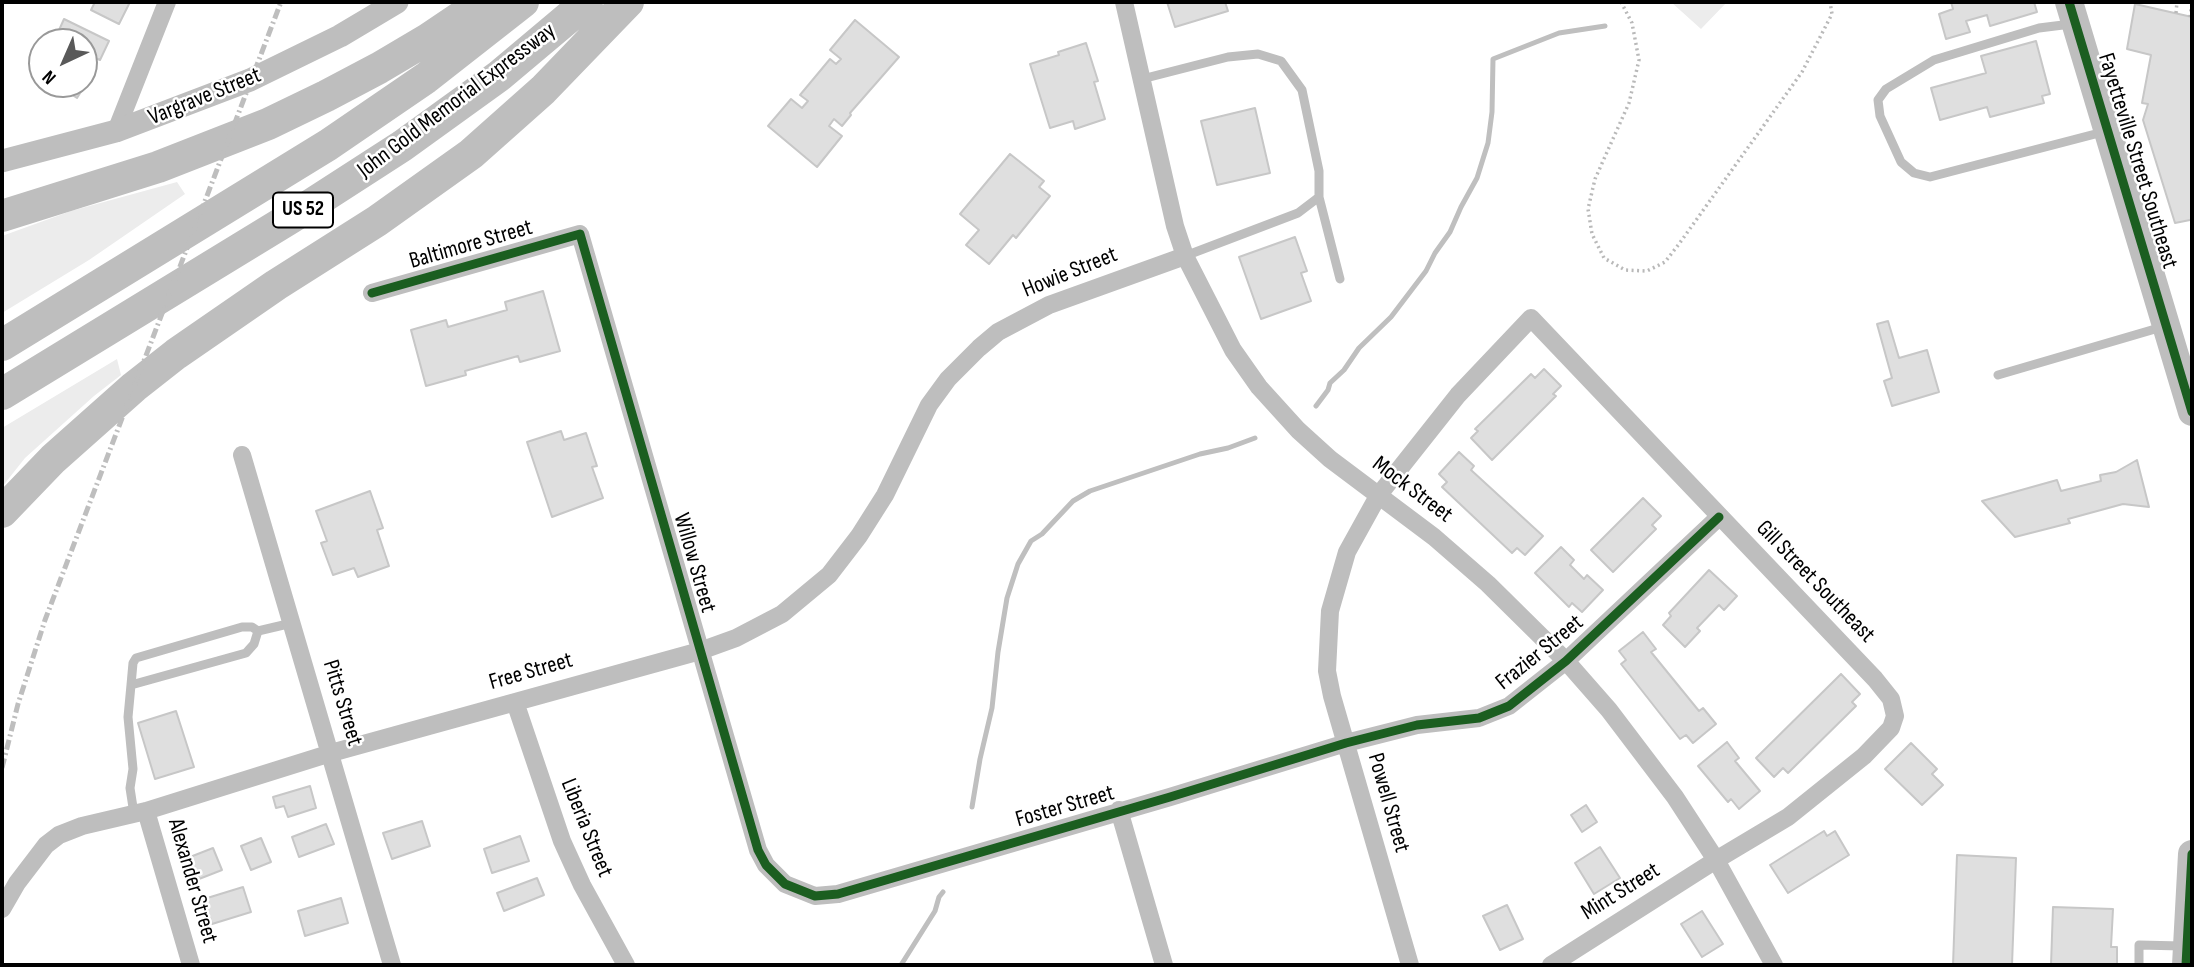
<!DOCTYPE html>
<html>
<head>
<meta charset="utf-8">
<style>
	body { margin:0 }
	#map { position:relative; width:2194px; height:967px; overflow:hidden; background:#fff; font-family:"Sofia Sans Condensed",sans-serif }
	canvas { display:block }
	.frame { position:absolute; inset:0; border:4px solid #000; pointer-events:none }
	.north { position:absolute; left:28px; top:28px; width:70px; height:70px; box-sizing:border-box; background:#fff; border:2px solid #999; border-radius:50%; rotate:224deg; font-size:19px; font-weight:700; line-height:28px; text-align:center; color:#000 }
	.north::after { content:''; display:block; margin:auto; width:24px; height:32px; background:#595959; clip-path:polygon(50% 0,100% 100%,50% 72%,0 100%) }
</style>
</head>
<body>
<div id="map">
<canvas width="2194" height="967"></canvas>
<div class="frame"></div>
<div class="north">N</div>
</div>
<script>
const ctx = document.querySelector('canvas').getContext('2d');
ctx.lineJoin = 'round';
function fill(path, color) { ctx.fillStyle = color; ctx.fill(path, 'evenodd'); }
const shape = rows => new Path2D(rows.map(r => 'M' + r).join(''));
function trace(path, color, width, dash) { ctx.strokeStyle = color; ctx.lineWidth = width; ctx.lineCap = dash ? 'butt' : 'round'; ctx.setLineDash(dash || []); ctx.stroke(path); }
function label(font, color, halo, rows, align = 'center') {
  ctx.font = font + ' "Sofia Sans Condensed",sans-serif'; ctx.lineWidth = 5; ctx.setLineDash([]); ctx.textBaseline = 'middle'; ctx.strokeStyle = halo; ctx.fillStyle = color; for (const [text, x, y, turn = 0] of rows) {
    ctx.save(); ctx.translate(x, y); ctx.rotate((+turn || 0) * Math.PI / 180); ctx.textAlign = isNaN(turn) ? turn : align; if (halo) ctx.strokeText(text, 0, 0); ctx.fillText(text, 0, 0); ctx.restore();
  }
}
const green = shape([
	[1671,2,1727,2,1701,29],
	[177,182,185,194,89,260,2,313,2,236,71,211],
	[117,359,121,375,94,396,25,458,2,487,2,428]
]);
const stream = shape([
	[1316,406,1328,390,1330,383,1344,370,1359,348,1391,317,1426,271,1435,253,1450,232,1461,207,1477,178,1488,143,1492,112,1493,59,1559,33,1605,26],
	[972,807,980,759,992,708,998,652,1007,598,1018,564,1031,541,1042,534,1073,501,1090,491,1200,454,1228,448,1255,438],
	[901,965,935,911,939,897,943,892]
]);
const building = shape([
	[95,2,130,2,119,24,91,10,95,2],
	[1167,2,1225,2,1228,11,1175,27,1167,2],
	[1951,2,2034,2,2037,12,1990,26,1987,15,1966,21,1970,32,1946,39,1939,14,1953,9,1951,2],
	[2135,4,2192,17,2192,219,2190,220,2175,223,2143,120,2148,104,2142,103,2151,55,2127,49,2135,4],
	[64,19,109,41,100,60,84,53,84,42,62,42,55,39,64,19],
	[855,20,899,57,850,113,851,115,842,126,834,119,829,126,842,136,817,167,768,126,791,99,802,108,808,101,800,95,830,59,836,64,841,59,830,50,855,20],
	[2036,41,2050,94,2042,96,2044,103,1990,117,1987,107,1940,120,1931,88,1986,73,1981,56,2036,41],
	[1086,43,1098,81,1094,82,1105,119,1075,129,1073,121,1050,128,1030,64,1059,55,1058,52,1086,43],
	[84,77,89,79,77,98,55,84,84,84,84,77],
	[1255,108,1270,173,1217,185,1201,121,1255,108],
	[1010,154,1044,181,1039,187,1050,196,1016,238,1013,235,989,264,966,245,979,230,960,214,1010,154],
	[1295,237,1307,271,1301,273,1311,301,1261,319,1239,257,1295,237],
	[543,291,560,351,520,362,518,356,465,371,466,375,426,386,411,330,446,320,448,327,507,310,505,302,543,291],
	[1888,321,1899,358,1927,350,1939,392,1892,406,1884,381,1892,378,1877,324,1888,321],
	[1544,369,1561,386,1553,394,1556,396,1492,460,1471,438,1478,431,1475,429,1531,374,1535,378,1544,369],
	[561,431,564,440,586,433,597,466,592,467,603,498,552,517,527,442,561,431],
	[1459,452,1474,466,1471,470,1543,536,1525,555,1517,548,1512,553,1442,487,1447,482,1439,474,1459,452],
	[2137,460,2149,507,2123,504,2068,519,2070,523,2015,537,1982,501,2057,480,2061,491,2101,481,2100,475,2116,472,2137,460],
	[370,491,383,528,377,530,389,566,358,577,354,568,333,575,321,543,327,541,316,511,370,491],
	[1643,498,1661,516,1652,525,1656,529,1613,572,1591,550,1643,498],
	[1561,547,1574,560,1570,565,1584,579,1587,575,1603,590,1582,612,1572,603,1569,607,1535,573,1561,547],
	[1709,570,1737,596,1724,610,1719,605,1697,628,1700,631,1685,647,1663,625,1671,616,1669,613,1709,570],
	[1643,632,1656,649,1651,652,1699,711,1703,708,1716,724,1693,743,1686,735,1680,739,1621,664,1626,660,1619,651,1643,632],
	[1841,674,1860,694,1852,702,1856,706,1788,773,1783,768,1774,777,1756,758,1841,674],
	[176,711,194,767,155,779,138,723,176,711],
	[1727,742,1739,758,1735,761,1760,791,1739,809,1731,799,1728,802,1698,766,1727,742],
	[1911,743,1937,769,1932,774,1943,785,1922,805,1885,769,1911,743],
	[310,786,316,808,288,817,284,806,276,808,273,797,310,786],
	[1586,805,1597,822,1582,832,1571,815,1586,805],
	[422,821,430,846,392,859,383,833,422,821],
	[326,824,334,844,299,857,292,837,326,824],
	[1824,831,1827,836,1835,831,1849,855,1788,893,1770,865,1824,831],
	[520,836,529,861,492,873,484,849,520,836],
	[261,838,271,862,251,870,241,846,261,838],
	[1600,847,1620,878,1594,894,1575,863,1600,847],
	[213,848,222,870,199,879,190,857,213,848],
	[1957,855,2016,858,2012,965,1953,965,1957,855],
	[537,878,544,895,504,911,497,893,537,878],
	[243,887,251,912,212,924,204,899,243,887],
	[341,898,348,923,305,936,298,911,341,898],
	[1507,905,1523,939,1500,950,1483,916,1507,905],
	[2053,907,2113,909,2111,947,2117,947,2117,965,2051,965,2053,907],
	[1702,911,1723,944,1702,957,1681,924,1702,911]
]);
const path = shape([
	[1621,2,1632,23,1639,60,1629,103,1595,179,1588,209,1592,234,1604,258,1625,270,1647,271,1665,262,1679,244,1802,72,1832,14,1830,2],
	[2176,13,2177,2],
	[2190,17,2192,3]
]);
const service = shape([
	[2071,24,2039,28,1934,60,1886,89,1878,100,1880,116,1901,162,1914,173,1930,177,2103,132],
	[1142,79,1228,57,1258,54,1281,61,1302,90,1319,171,1319,197,1298,213,1185,256],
	[1319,197,1340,279],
	[1998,375,2162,327],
	[258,631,254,644,246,653,131,685,133,663,136,658,242,627,252,627,258,631,292,623],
	[131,685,128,717,133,769,130,788,134,814],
	[2139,965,2139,945,2182,946]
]);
const minor = shape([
	[1124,2,1175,226,1185,256,1233,350,1259,387,1298,430,1330,459,1434,537,1488,584,1566,661,1609,710,1675,797,1716,860,1774,965],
	[116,131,167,2],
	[372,293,580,234,758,850,766,865,785,884,815,896,838,894,1170,797,1346,743,1417,725,1479,718,1509,706,1566,661,1719,517],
	[242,455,392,965],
	[515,702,562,841,582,885,626,965],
	[1119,810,1164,965],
	[146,811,191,965],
	[2,909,17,883,46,845,59,835,82,826,146,811,331,753,700,651,736,638,782,614,829,575,859,536,885,495,929,405,948,379,979,348,998,332,1049,305,1185,256],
	[1410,965,1332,696,1327,671,1330,611,1347,552,1378,496,1458,395,1531,318,1875,679,1891,699,1895,716,1891,728,1864,756,1788,817,1716,860,1551,965]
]);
const tertiary = shape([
	[2,161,116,131,250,80,340,36,397,2]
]);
const primary = shape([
	[2069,2,2192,412],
	[2186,965,2192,854]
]);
const motorway = shape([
	[2,216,158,167,268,124,326,96,379,68,428,39,483,2],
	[2,345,328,145,426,78,523,2],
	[2,394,292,217,402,146,499,76,587,2],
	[2,512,53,459,134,387,176,354,276,285,377,221,471,154,543,90,628,2]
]);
const rail = shape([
	[2,768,18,704,45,620,281,2]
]);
const cycleway = shape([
	[2069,2,2192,412],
	[372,293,580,234,758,850,766,865,785,884,815,896,838,894,1170,797,1346,743,1417,725,1479,718,1509,706,1566,661,1719,517],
	[2186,965,2192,854]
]);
const shields = [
	[303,210,60]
];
const shieldNames = [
	["US 52",303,210]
];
const streetNames = [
	["Vargrave Street",205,97,-22],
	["John Gold Memorial Expressway",457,101,-37],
	["Fayetteville Street Southeast",2137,161,73],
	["Baltimore Street",471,245,-16],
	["Howie Street",1070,273,-22],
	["Mock Street",1412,490,37],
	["Willow Street",694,563,74],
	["Gill Street Southeast",1815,582,46],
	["Frazier Street",1540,653,-39],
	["Free Street",531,672,-16],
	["Pitts Street",342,703,73],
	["Powell Street",1388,803,74],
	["Foster Street",1065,807,-16],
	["Liberia Street",586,828,68],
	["Alexander Street",192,881,74],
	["Mint Street",1621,892,-32]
];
fill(green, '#ececec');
trace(stream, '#bfbfbf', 5);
fill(building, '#dfdfdf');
trace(building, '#c7c7c7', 2);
trace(path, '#b9b9b9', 3.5, [2, 3.5]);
trace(service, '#bebebe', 9);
trace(minor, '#bebebe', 18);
trace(tertiary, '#bebebe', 23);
trace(primary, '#bebebe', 28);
trace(motorway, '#bebebe', 32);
trace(rail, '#bebebe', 5, [10, 3.5, 2, 3.5]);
trace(cycleway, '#1b5e20', 9);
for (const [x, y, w] of shields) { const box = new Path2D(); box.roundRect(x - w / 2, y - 17.5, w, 35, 5); ctx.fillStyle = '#fff'; ctx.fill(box); trace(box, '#000', 2); }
label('bold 21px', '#000', null, shieldNames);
label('23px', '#000', '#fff', streetNames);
</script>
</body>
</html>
